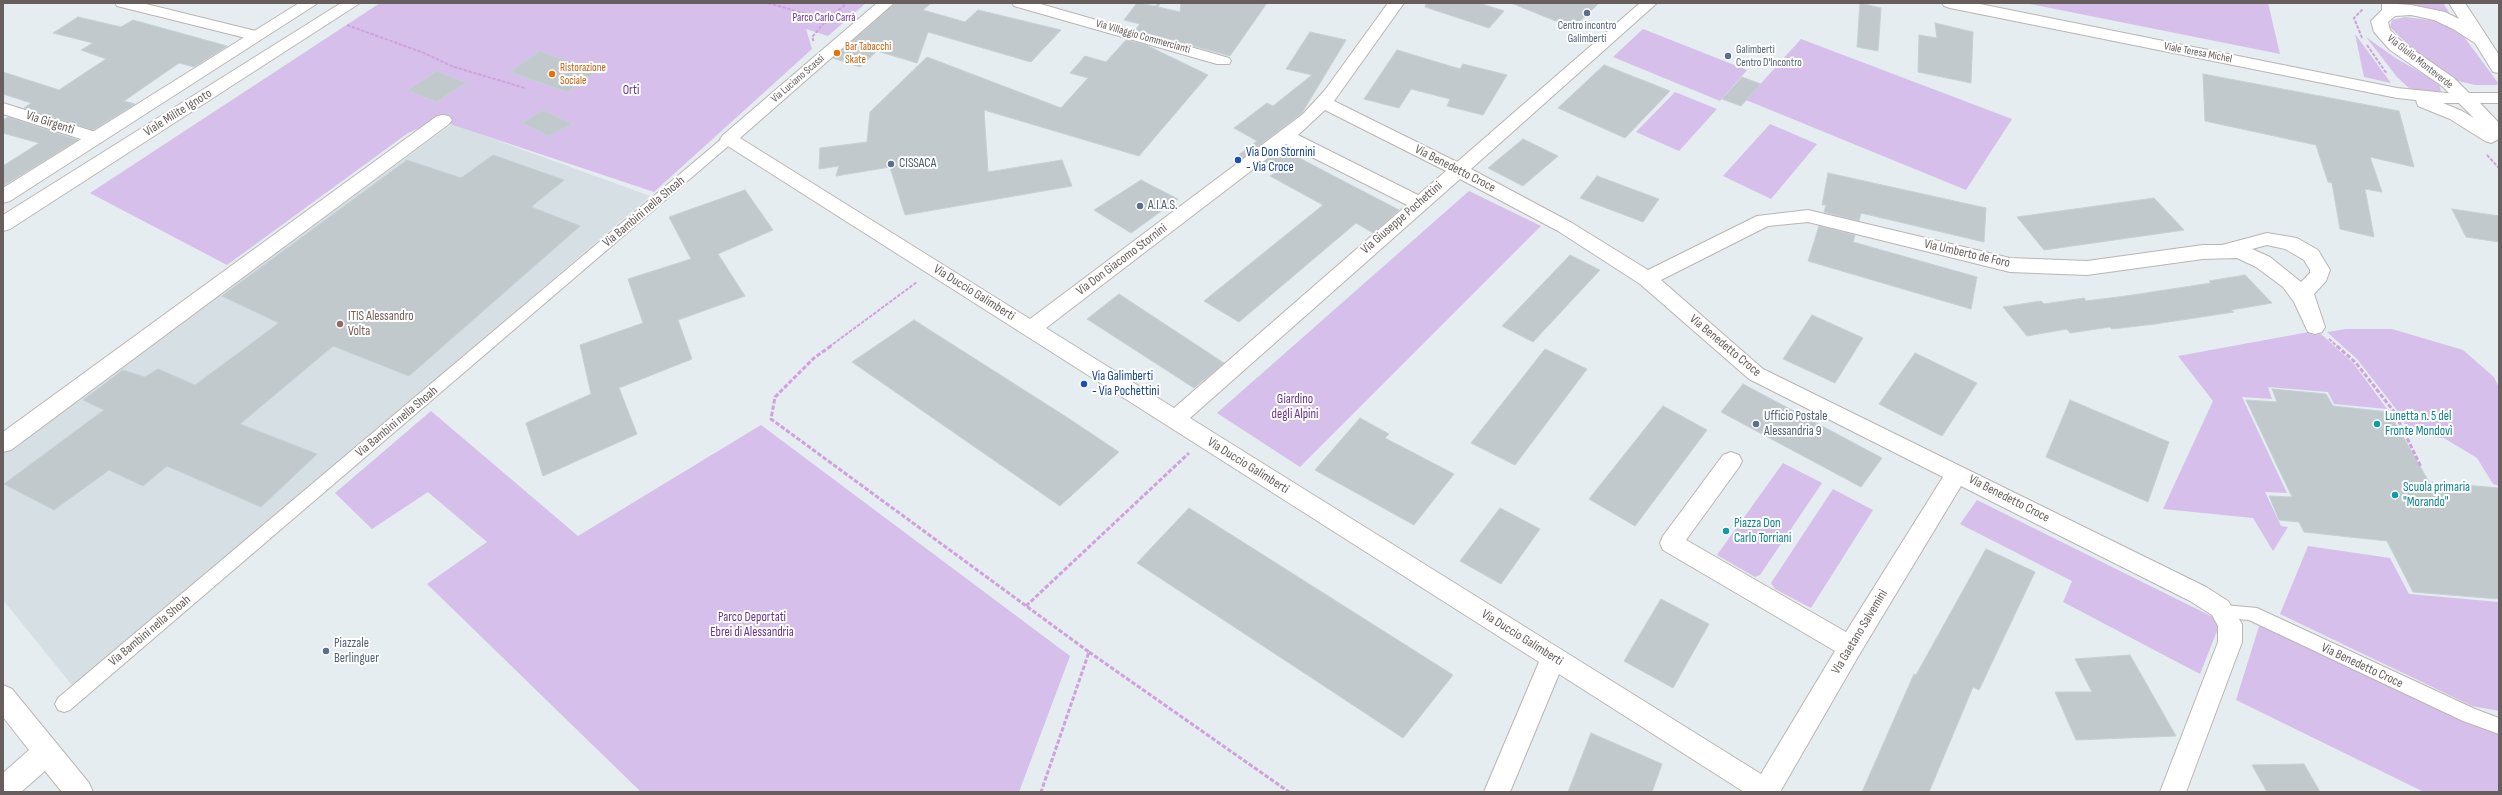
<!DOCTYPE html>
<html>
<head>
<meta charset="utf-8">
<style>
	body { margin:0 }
	#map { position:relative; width:2502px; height:795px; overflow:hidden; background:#e5edf0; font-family:"Sofia Sans Condensed",sans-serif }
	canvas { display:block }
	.frame { position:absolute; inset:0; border:4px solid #675e5d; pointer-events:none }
</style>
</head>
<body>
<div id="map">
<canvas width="2502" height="795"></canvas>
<div class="frame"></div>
</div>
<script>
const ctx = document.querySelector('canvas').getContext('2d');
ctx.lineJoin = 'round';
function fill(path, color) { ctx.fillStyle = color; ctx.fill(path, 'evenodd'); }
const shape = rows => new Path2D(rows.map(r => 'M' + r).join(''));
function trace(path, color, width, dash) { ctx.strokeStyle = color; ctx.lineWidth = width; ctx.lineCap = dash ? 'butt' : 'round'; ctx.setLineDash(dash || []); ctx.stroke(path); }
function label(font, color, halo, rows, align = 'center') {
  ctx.font = font + ' "Sofia Sans Condensed",sans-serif'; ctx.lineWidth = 4; ctx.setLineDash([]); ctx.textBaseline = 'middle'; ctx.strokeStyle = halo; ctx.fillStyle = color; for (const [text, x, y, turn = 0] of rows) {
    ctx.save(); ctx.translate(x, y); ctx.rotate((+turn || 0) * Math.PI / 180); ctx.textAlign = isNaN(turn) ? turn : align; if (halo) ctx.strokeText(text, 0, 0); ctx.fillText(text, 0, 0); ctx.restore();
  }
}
const education = shape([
	[452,124,650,196,75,689,3,600,3,453]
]);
const green = shape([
	[380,3,866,3,828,36,806,29,812,49,654,192,438,120,408,133,227,265,90,193],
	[2025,3,2268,3,2280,54],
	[2404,3,2443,3,2449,12,2404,4],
	[2405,17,2436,21,2462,34,2498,83,2497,85,2475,85,2454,80,2411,48,2390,27,2392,20],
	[1643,29,1747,70,1720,101,1613,57],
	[2355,34,2391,83,2364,77],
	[2366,37,2394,57,2430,78,2440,86,2441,91,2437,93,2416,92,2410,89,2397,77],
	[1801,39,2012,119,1966,190,1746,100],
	[1675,92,1717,109,1679,151,1636,132],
	[1770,124,1817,144,1771,199,1723,176],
	[1469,191,1541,226,1300,467,1217,413],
	[2346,329,2392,329,2463,350,2494,377,2499,388,2499,486,2493,484,2477,458,2444,438,2410,435,2400,414,2357,359,2327,332],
	[2309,332,2313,335,2321,334,2354,364,2387,409,2334,404,2328,392,2268,387,2272,399,2242,397,2287,493,2265,492,2281,526,2288,527,2273,551,2253,518,2163,509,2213,401,2178,356],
	[431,411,578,536,761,425,1070,656,1019,792,641,792,427,584,487,542,428,492,372,529,335,493],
	[1783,463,1822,483,1760,575,1755,577,1717,555],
	[1833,489,1873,510,1811,608,1775,589,1771,583],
	[1977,500,2221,621,2200,674,2063,602,2072,581,1960,524],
	[2308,546,2390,558,2409,594,2499,602,2499,711,2472,706,2280,614],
	[2260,623,2326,657,2499,732,2499,792,2424,792,2236,700]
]);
const building = shape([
	[895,3,931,3,923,10,965,22,978,10,1061,30,1031,62,928,32,917,63,877,51,860,67,833,58,895,3],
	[1137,3,1155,6,1160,3,1158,7,1180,12,1181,3,1267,3,1230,56,1135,30,1140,24,1124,20,1137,3],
	[1426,3,1479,3,1504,11,1489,28,1425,7,1426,3],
	[1511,3,1599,3,1573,28,1511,3],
	[1860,3,1881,8,1878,51,1857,47,1860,3],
	[78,17,121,27,133,20,227,46,194,67,179,63,124,101,135,104,93,130,24,108,31,103,3,94,3,72,59,90,106,59,81,50,93,43,53,33,78,17],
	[1935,23,1973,32,1971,83,1918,72,1919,35,1937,38,1935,23],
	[1310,32,1346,40,1302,113,1241,159,1236,157,1257,141,1234,128,1267,103,1273,106,1312,75,1286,69,1310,32],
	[1126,40,1146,45,1208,75,1139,156,984,110,988,172,1062,160,1072,186,905,215,890,167,836,176,839,166,819,169,820,148,867,142,870,112,927,57,1061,108,1088,78,1070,73,1085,56,1106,62,1126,40],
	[1397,50,1460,69,1463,64,1507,75,1483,115,1447,106,1450,99,1411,89,1399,108,1364,99,1397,50],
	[540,51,596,71,567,92,510,72,540,51],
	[1604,65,1670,91,1625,138,1558,108,1604,65],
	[437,71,466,83,436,102,408,90,437,71],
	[2203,74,2399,111,2414,167,2370,157,2382,192,2365,189,2374,237,2340,229,2332,183,2328,182,2316,145,2205,121,2203,74],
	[1742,77,1761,84,1741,106,1722,99,1742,77],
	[543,110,572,124,549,136,522,123,543,110],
	[8,117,78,140,3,186,3,166,39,143,3,133,3,120,8,117],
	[1523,139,1558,156,1523,186,1488,168,1523,139],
	[1282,149,1399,210,1373,233,1356,223,1239,322,1204,301,1323,205,1270,176,1275,173,1259,166,1282,149],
	[493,155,564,180,531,207,580,226,409,376,333,346,240,424,317,454,261,507,167,466,143,486,109,470,54,510,4,484,104,410,83,400,123,370,145,377,158,369,195,385,279,323,222,296,407,160,461,178,493,155],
	[1828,173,1986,208,1984,242,1861,213,1859,221,1824,212,1826,205,1822,205,1828,173],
	[1597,176,1659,199,1643,222,1580,198,1597,176],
	[1141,180,1178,199,1131,233,1094,210,1141,180],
	[745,190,773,230,718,254,745,296,678,320,692,359,619,388,637,434,543,476,526,423,591,394,580,345,643,323,628,279,691,259,669,217,745,190],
	[2154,198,2184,230,2044,250,2017,217,2154,198],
	[2452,209,2499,216,2499,242,2466,237,2452,209],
	[1819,226,1855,235,1853,242,1977,277,1971,309,1808,261,1819,226],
	[1570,255,1600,270,1533,342,1502,326,1570,255],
	[2245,275,2272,303,2231,310,2234,312,2155,324,2112,329,2110,327,2070,333,2067,329,2027,336,2003,307,2041,301,2044,304,2084,298,2086,301,2126,296,2211,283,2209,281,2245,275],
	[1119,294,1224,363,1194,388,1087,319,1119,294],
	[1812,315,1863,338,1835,383,1783,359,1812,315],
	[914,320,1068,418,1119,452,1060,506,852,362,914,320],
	[1545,349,1587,369,1515,465,1471,443,1545,349],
	[1915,353,1977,383,1942,436,1879,404,1915,353],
	[1743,384,1882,458,1861,487,1721,412,1743,384],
	[2272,389,2326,394,2333,406,2389,412,2429,482,2499,488,2499,599,2413,592,2387,541,2304,532,2299,522,2279,520,2269,496,2292,497,2246,400,2277,402,2272,389],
	[2070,400,2169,442,2148,502,2046,457,2070,400],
	[1663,406,1707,430,1635,526,1589,499,1663,406],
	[1360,418,1389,434,1385,438,1454,474,1414,525,1315,470,1360,418],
	[1189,508,1453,675,1403,738,1137,563,1189,508],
	[1500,508,1540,529,1501,584,1460,561,1500,508],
	[1986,549,2035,572,1979,690,1973,687,1929,792,1862,792,1914,674,1916,675,1986,549],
	[1661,599,1709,624,1673,688,1624,661,1661,599],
	[2130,655,2176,736,2076,740,2055,692,2092,692,2075,659,2130,655],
	[1591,733,1662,764,1652,792,1568,792,1591,733],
	[2304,764,2320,792,2267,792,2252,765,2304,764]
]);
const pathFar1 = shape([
	[768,3,827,20,812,37,814,42],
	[827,20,847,3],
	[347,25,424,53,454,67,525,88],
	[2362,38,2354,18,2363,9],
	[2367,45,2387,74],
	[2487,155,2499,168],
	[2329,339,2338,347],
	[829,347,917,282]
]);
const path = shape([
	[831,346,814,358,775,397,771,419,1089,652,1041,792],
	[2337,346,2356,363,2395,413,2421,467],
	[1026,606,1189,453],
	[1089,652,1289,792]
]);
const pedestrian = shape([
	[729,135,735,139,733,142,70,710,64,712,58,710,55,704,58,698,725,136,729,135],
	[2224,605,2257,608,2475,709,2499,718,2499,734,2463,721,2249,620,2218,617,2215,612,2218,607,2224,605]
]);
const minor = shape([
	[115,3,142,3,264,33,266,36,258,41,117,6,115,3],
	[877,3,894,3,740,138,1030,319,1303,114,1325,90,1388,3,1404,3,1334,101,1457,162,1640,3,1657,3,1471,169,1572,223,1648,270,1757,216,1808,210,2010,258,2087,261,2203,245,2222,245,2267,233,2297,238,2318,250,2330,270,2326,281,2314,294,2325,327,2322,332,2315,334,2308,332,2294,302,2283,287,2256,267,2237,258,2203,259,2087,275,2010,272,1808,222,1768,226,1661,280,1763,369,2206,587,2228,601,2242,624,2242,642,2186,792,2160,792,2218,642,2218,626,2212,615,2190,601,1961,486,1859,655,1780,792,1744,792,1559,674,1510,792,1484,792,1539,662,723,143,720,139,723,135,877,3],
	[1325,110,1446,171,1418,195,1298,135,1325,110],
	[1286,144,1407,205,1174,408,1046,328,1286,144],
	[1460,179,1558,231,1640,284,1749,379,1943,477,1846,632,1686,540,1739,467,1742,461,1739,455,1731,452,1723,455,1663,536,1660,543,1663,550,1835,651,1761,774,1190,418,1460,179],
	[2267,245,2285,249,2304,260,2310,270,2310,273,2301,282,2270,257,2252,249,2267,245],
	[1012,3,1037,3,1229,58,1231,61,1229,64,1217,64,1014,6,1012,3],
	[3,103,102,134,105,138,102,142,96,144,3,114,3,103],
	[443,115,449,116,452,120,449,124,11,450,3,452,3,432,437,116,443,115]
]);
const tertiary = shape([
	[1942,3,1975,3,2397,88,2446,93,2449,93,2442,86,2390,50,2374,32,2371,21,2382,10,2382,3,2411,5,2445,12,2459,19,2449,3,2465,3,2499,55,2499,73,2493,72,2475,43,2453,29,2434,20,2411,15,2395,16,2388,22,2390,30,2402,42,2454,78,2469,93,2499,93,2499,103,2480,103,2499,123,2499,139,2491,143,2485,141,2450,119,2418,106,2416,100,2397,98,1950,8,1944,6,1942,3],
	[2443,103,2459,103,2474,118,2462,111,2443,103]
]);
const secondary = shape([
	[299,3,318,3,10,201,3,203,3,188,299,3],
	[341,3,360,3,10,229,3,231,3,215,341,3],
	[3,685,12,689,89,783,93,792,62,792,45,771,21,792,3,792,3,773,29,750,3,717,3,685]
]);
const markers = [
	[1587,13,4,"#5c6f8a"],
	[837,53,4,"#e8710a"],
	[1728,56,4,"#5c6f8a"],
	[552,74,4,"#e8710a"],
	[1238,160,4,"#1a4fb4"],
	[891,164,4,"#5c6f8a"],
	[1140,206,4,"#5c6f8a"],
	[340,324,4,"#8d6e63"],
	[1084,384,4,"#1a4fb4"],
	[1756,424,4,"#5c6f8a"],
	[2377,424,4,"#0f9aa8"],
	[2395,495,4,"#0f9aa8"],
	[1726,531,4,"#0f9aa8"],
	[326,651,4,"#5c6f8a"]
];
const farParknames = [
	["Parco Carlo Carrà",824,18]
];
const farServicenames = [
	["Centro incontro",1587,26],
	["Galimberti",1587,39],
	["Galimberti",1736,50,"left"],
	["Centro D'Incontro",1736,63,"left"]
];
const farStreetnames = [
	["Via Villaggio Commercianti",1143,37,16],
	["Viale Teresa Michel",2198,53,11],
	["Via Giulio Monteverde",2420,62,38],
	["Via Luciano Scassi",798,79,-41]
];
const farFoodnames = [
	["Bar Tabacchi",845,47],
	["Skate",845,60],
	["Ristorazione",560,68],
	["Sociale",560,81]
];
const parkNames = [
	["Orti",631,91],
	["Giardino",1295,400],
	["degli Alpini",1295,415],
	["Parco Deportati",752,618],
	["Ebrei di Alessandria",752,633]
];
const streetNames = [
	["Viale Milite Ignoto",178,113,-32],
	["Via Girgenti",50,123,18],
	["Via Benedetto Croce",1455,169,27],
	["Via Bambini nella Shoah",644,212,-40],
	["Via Giuseppe Pochettini",1402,218,-41],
	["Via Umberto de Foro",1967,254,13],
	["Via Don Giacomo Stornini",1122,260,-37],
	["Via Duccio Galimberti",974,293,32],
	["Via Benedetto Croce",1725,346,40],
	["Via Bambini nella Shoah",397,422,-40],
	["Via Duccio Galimberti",1248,466,32],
	["Via Benedetto Croce",2009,499,27],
	["Via Bambini nella Shoah",150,631,-40],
	["Via Gaetano Salvemini",1860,632,-59],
	["Via Duccio Galimberti",1522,638,32],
	["Via Benedetto Croce",2362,666,25]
];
const transitNames = [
	["Via Don Stornini",1246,153],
	["- Via Croce",1246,168],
	["Via Galimberti",1092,377],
	["- Via Pochettini",1092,392]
];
const serviceNames = [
	["CISSACA",899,164],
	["A.I.A.S.",1148,206],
	["Ufficio Postale",1764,417],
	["Alessandria 9",1764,432],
	["Piazzale",334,644],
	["Berlinguer",334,659]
];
const educationNames = [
	["ITIS Alessandro",348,317],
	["Volta",348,332]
];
const cultureNames = [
	["Lunetta n. 5 del",2385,417],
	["Fronte Mondovì",2385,432],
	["Scuola primaria",2403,488],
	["\"Morando\"",2403,503],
	["Piazza Don",1734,524],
	["Carlo Torriani",1734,539]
];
fill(education, '#d6dfe3');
fill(green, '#d6bfea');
fill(building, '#c2c9cc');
trace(building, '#c3d1d6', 1);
trace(pedestrian, '#bbb4b2', 2);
trace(minor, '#bbb4b2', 2);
trace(tertiary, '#bbb4b2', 2);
trace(secondary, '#beb5b4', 2);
trace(pathFar1, '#d1a1dd', 2, [3.5, 1.5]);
trace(path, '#d1a1dd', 3, [4.5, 2]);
fill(pedestrian, '#fff');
fill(minor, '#fff');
fill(tertiary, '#fff');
fill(secondary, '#fff');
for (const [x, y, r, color] of markers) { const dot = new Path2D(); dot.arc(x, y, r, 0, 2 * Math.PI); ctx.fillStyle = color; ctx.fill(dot); trace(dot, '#fff', 1.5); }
label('11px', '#6a3092', '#fff', farParknames);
label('11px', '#4e5e75', '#fff', farServicenames);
label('11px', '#675e5d', '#fff', farStreetnames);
label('11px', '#c56008', '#fff', farFoodnames, 'left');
label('13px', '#6a3092', '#fff', parkNames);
label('13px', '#675e5d', '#fff', streetNames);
label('13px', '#164399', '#fff', transitNames, 'left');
label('13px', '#4e5e75', '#fff', serviceNames, 'left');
label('13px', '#785e54', '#fff', educationNames, 'left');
label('13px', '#0d838f', '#fff', cultureNames, 'left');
</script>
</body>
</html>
